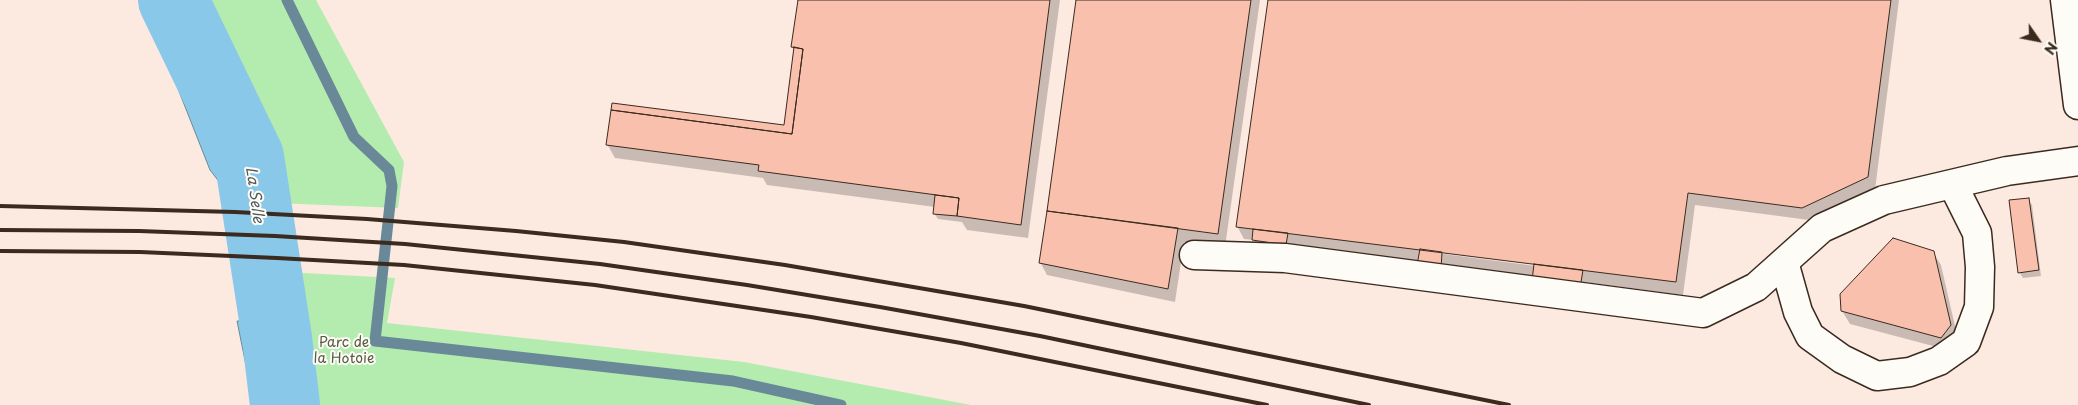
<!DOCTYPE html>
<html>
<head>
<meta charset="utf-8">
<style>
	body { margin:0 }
	#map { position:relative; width:2078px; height:405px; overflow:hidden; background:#fceae1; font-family:"Playpen Sans",sans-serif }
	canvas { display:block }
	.north { position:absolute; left:2013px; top:15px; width:50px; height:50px; -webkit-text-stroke:4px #fdfcf7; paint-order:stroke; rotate:123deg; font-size:14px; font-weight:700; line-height:20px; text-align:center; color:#3b2a1e }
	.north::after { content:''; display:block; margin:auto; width:18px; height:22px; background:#3b2a1e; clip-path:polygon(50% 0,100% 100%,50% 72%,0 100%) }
</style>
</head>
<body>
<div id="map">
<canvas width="2078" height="405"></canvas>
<div class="north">N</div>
</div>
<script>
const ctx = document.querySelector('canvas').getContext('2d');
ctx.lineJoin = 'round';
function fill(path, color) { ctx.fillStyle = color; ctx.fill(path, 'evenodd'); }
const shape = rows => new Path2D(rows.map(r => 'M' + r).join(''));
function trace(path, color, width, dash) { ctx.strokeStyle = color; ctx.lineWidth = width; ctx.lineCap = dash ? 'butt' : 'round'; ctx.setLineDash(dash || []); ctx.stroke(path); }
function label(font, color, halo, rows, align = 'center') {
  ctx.font = font + ' "Playpen Sans",sans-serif'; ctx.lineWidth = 4; ctx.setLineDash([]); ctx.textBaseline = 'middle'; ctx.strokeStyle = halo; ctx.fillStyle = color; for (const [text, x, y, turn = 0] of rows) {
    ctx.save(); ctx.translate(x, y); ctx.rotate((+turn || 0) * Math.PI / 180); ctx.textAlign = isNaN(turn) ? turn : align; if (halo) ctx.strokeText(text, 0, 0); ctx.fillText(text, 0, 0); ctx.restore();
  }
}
const green = shape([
	[198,0,316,0,404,162,398,208,276,203,281,175],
	[286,272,395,278,387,323,744,362,971,405,303,405,284,320,280,275]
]);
const water = shape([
	[143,0,198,0,281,175,276,203,234,201,210,170,143,0],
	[284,320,298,405,254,405,237,321,284,320]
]);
const shadow = shape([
	[799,0,1060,0,1028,238,967,230,962,222,938,219,934,213,935,207,767,185,763,178,615,158,607,144,785,127],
	[1078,0,1260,0,1225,247,1184,242,1175,302,1047,275,1040,262],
	[1269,0,1899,0,1875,190,1809,220,1695,205,1683,295,1585,282,1583,293,1534,276,1445,265,1444,274,1419,261,1290,245,1256,245,1254,240,1244,239,1237,226],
	[1437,251,1536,263,1536,266,1436,253],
	[2028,199,2032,205,2041,276,2023,278,2020,273],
	[1933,252,1941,265,1958,339,1948,350,1850,324,1842,311]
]);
const stream = shape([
	[287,0,354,137,389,170,392,186,375,341,733,381,841,405]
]);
const river = shape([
	[173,0,249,157,277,338,285,405]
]);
const building = shape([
	[798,0,1050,0,1021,225,957,216,959,198,758,171,759,165,606,145,611,110,792,134,803,49,791,47,798,0],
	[1076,0,1251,0,1218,234,1047,211,1076,0],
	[1268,0,1891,0,1868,177,1802,208,1688,193,1676,282,1236,227,1268,0],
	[794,47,803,49,792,134,611,110,612,103,784,125,794,47],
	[935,195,959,198,957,216,933,214,935,195],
	[2029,198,2039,270,2018,273,2009,200,2029,198],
	[1047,211,1178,228,1168,289,1039,263,1047,211],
	[1253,229,1288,233,1286,245,1252,240,1253,229],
	[1893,238,1934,251,1951,325,1941,338,1841,311,1840,294,1893,238],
	[1420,249,1442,252,1441,269,1417,265,1420,249],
	[1534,264,1583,270,1580,288,1532,281,1534,264]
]);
const minor = shape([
	[2065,0,2078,105],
	[1194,255,1285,258,1703,313,1756,287,1822,228,1884,200,2007,171,2078,161],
	[1784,262,1798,312,1810,336,1842,359,1877,376,1910,372,1939,361,1966,342,1979,307,1980,267,1977,233,1953,185]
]);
const rail = shape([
	[0,206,235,212,367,219,516,231,624,242,785,265,1024,306,1509,405],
	[0,230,139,231,275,236,405,244,600,264,747,285,880,307,1040,336,1369,405],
	[0,251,140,252,277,258,404,265,595,285,811,317,961,343,1267,405]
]);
const parkNames = [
	["Parc de",344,343],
	["la Hotoie",344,359]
];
const waterNames = [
	["La Selle",254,195,82]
];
fill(green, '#b4ecaf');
fill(water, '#89c8e9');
trace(water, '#6a8998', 1);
fill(shadow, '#0003');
trace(stream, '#6a8998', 11);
trace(river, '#89c8e9', 70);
fill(building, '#f9c1ad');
trace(building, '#3b2a1e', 1);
trace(minor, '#3b2a1e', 31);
trace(minor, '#fdfcf7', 28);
trace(rail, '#3b2a1e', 4);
label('14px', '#595a42', '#fdfcf7', parkNames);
label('italic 15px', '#52595b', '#fdfcf7', waterNames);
</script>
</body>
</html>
